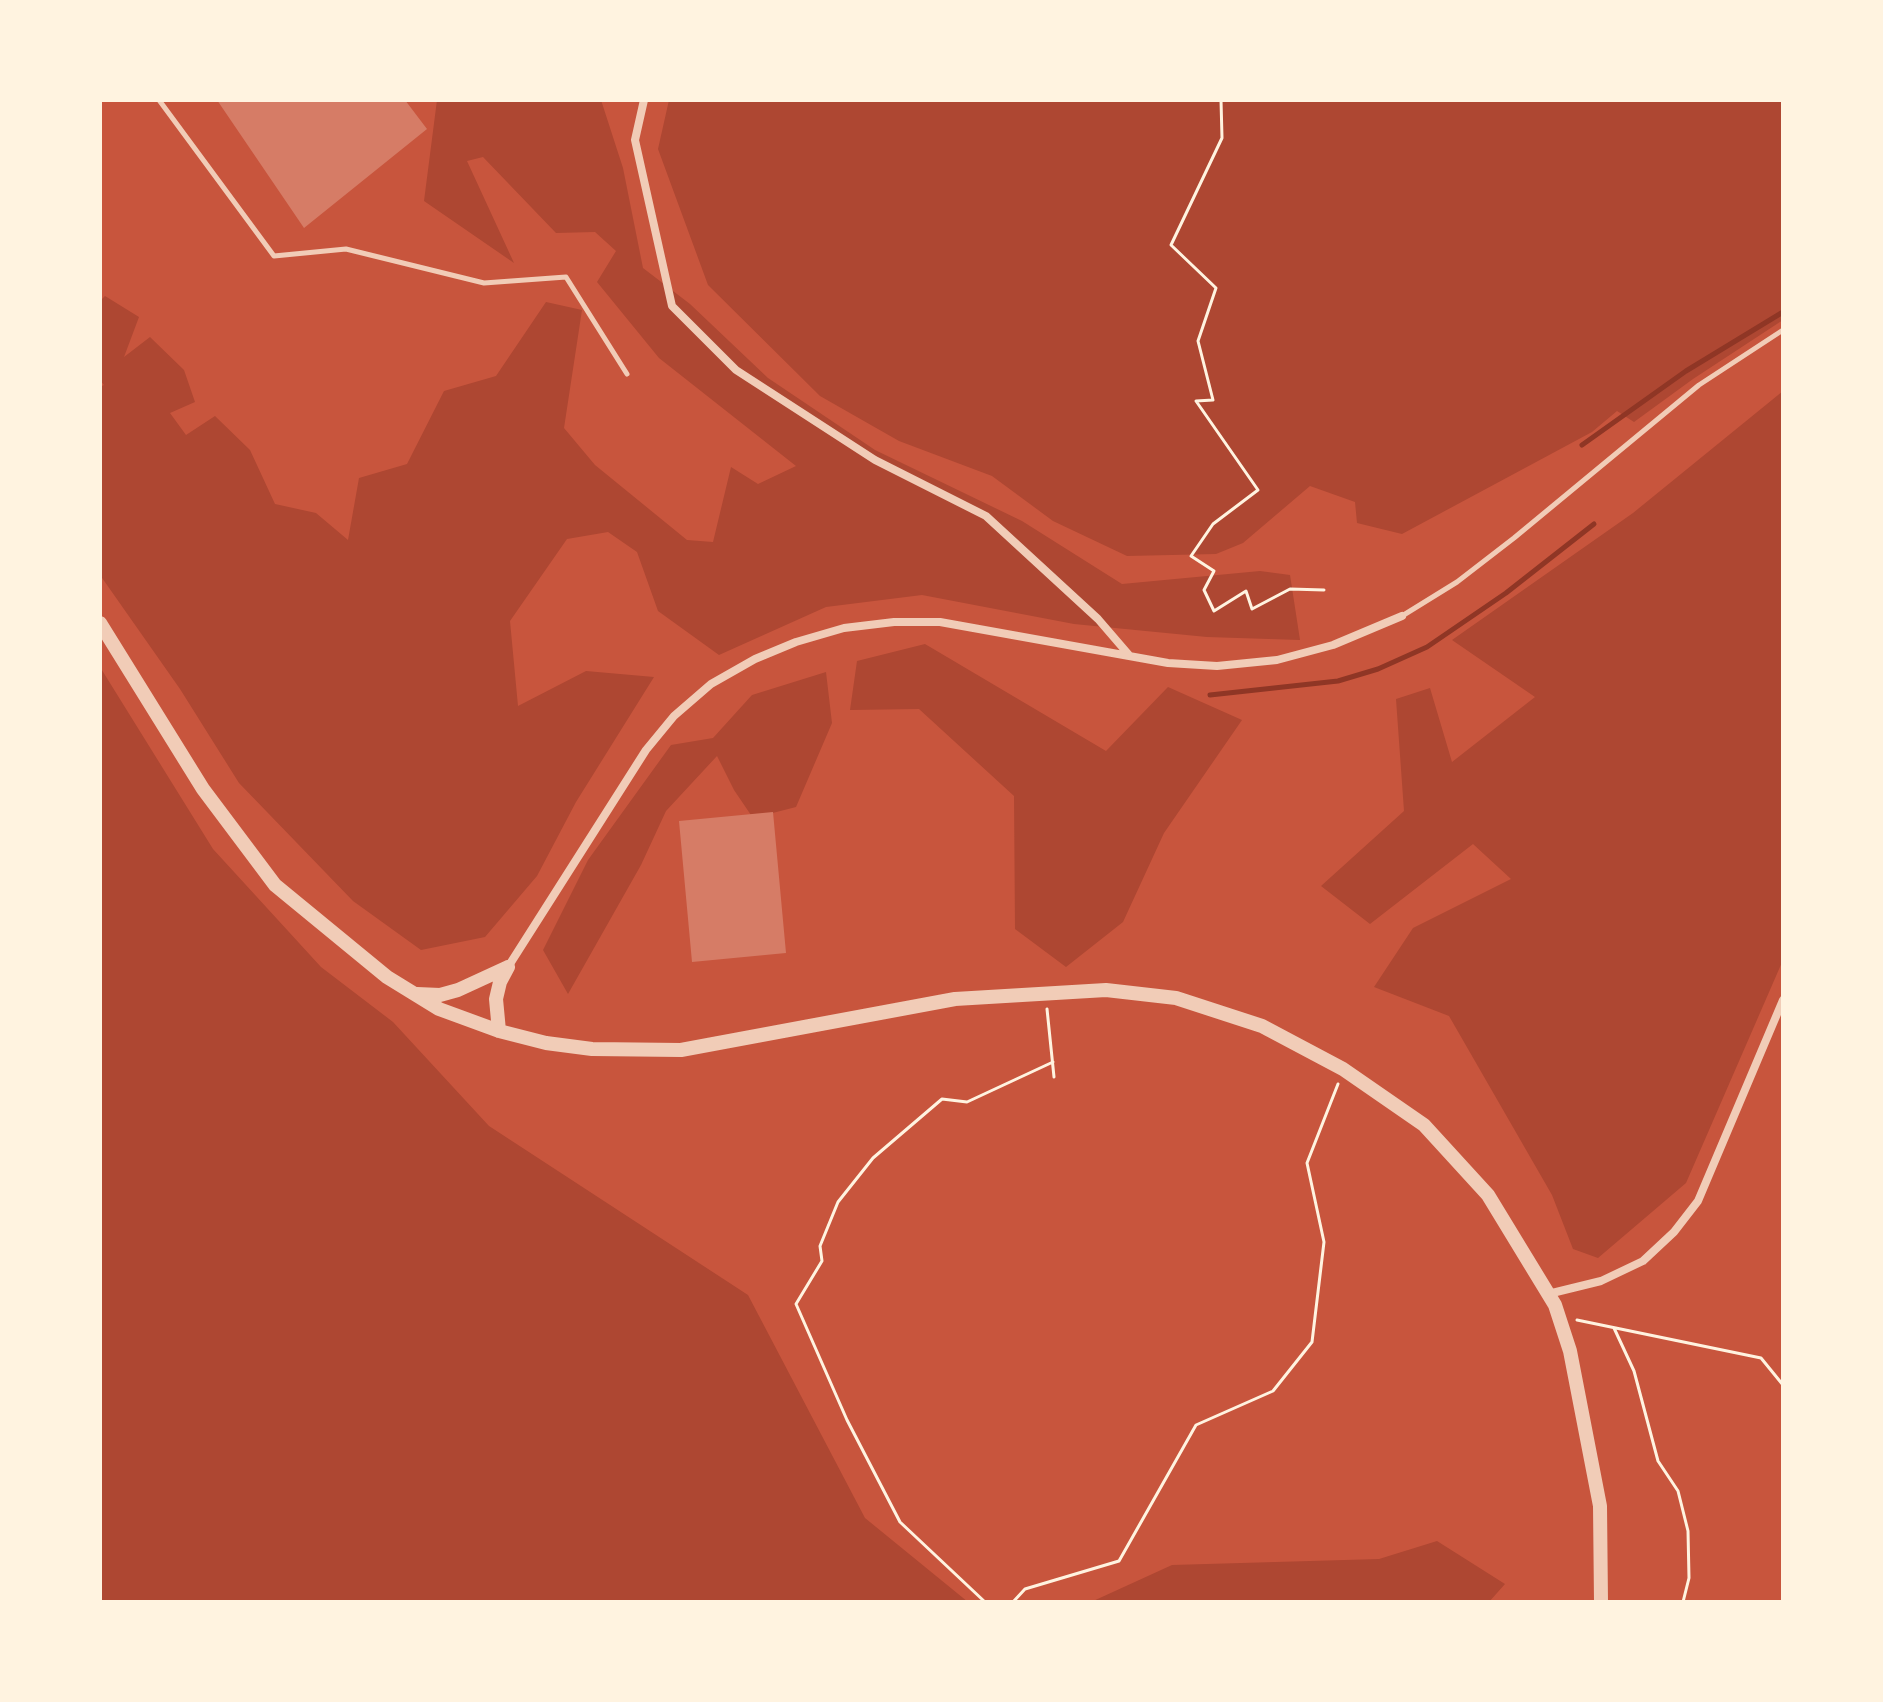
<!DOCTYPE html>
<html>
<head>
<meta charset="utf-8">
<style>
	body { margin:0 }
	#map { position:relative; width:1883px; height:1702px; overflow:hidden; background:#c8553d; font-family:Figtree,sans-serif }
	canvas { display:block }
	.frame { position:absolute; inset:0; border:102px solid #fff3e0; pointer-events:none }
</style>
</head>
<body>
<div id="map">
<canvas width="1883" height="1702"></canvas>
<div class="frame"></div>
</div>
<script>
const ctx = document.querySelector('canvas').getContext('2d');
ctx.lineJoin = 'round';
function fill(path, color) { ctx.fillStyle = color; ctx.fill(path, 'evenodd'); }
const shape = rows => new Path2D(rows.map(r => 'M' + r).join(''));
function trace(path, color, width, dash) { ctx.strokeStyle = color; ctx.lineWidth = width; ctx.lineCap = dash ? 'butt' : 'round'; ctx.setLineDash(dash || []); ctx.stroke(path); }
const green = shape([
	[437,100,601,100,623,168,643,268,690,304,768,378,875,450,1022,521,1122,584,1260,571,1290,575,1300,640,1207,637,1074,624,922,595,826,607,719,655,658,611,637,552,608,532,567,539,510,621,518,706,586,671,654,677,576,802,537,876,485,937,421,950,353,901,239,783,180,689,100,575,100,387,104,385,100,380,100,301,105,296,139,317,124,357,150,337,184,370,195,402,170,413,186,435,215,416,250,450,275,504,316,513,348,540,359,478,407,464,444,391,496,376,546,302,582,310,564,428,595,465,687,540,713,542,731,467,758,484,796,466,659,358,597,282,616,251,595,232,556,233,483,157,467,161,514,263,424,201],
	[669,100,1783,100,1783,320,1693,379,1634,422,1617,411,1592,432,1402,534,1357,523,1355,502,1310,486,1243,543,1216,554,1127,556,1053,521,992,476,899,441,820,396,708,285,658,149],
	[1783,391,1783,960,1686,1183,1598,1258,1573,1249,1552,1195,1449,1016,1374,987,1413,928,1511,879,1473,844,1370,924,1321,886,1404,811,1396,699,1430,688,1452,762,1535,697,1452,640,1633,513],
	[925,644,1106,751,1168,687,1242,720,1164,833,1123,922,1066,967,1015,929,1014,796,919,709,850,710,857,661],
	[100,667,213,849,321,967,393,1022,489,1126,748,1295,865,1518,968,1602,100,1602],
	[826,672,832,723,796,807,753,818,734,790,717,756,666,811,641,865,568,994,543,950,588,860,671,745,713,738,752,695],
	[1437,1541,1505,1584,1489,1602,1091,1602,1172,1565,1379,1559]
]);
const stream = shape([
	[1582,445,1686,371,1783,312],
	[1210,695,1338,681,1378,669,1427,647,1506,593,1594,524]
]);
const building = shape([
	[217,100,405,100,427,129,304,228],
	[773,812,786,953,692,962,679,821]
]);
const path = shape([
	[1221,100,1222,138,1171,245,1216,288,1198,341,1213,400,1196,401,1258,490,1213,524,1191,556,1214,571,1204,590,1214,611,1246,591,1252,609,1290,589,1324,590],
	[1047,1009,1054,1077],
	[1577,1320,1761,1358,1783,1385],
	[1614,1328,1634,1371,1658,1461,1678,1491,1688,1531,1689,1578,1683,1602],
	[985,1602,900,1522,847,1420,796,1304,822,1261,820,1246,838,1202,873,1158,942,1099,967,1102,1053,1062],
	[1013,1602,1025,1589,1119,1561,1196,1425,1273,1391,1312,1342,1324,1242,1307,1163,1338,1084]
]);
const service = shape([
	[159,100,274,256,346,249,484,283,566,277,627,374],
	[1402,616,1457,582,1514,538,1699,385,1783,330]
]);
const minor = shape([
	[644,100,635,140,672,306,736,370,875,460,986,516,1098,619,1129,655],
	[508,967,646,750,674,716,711,684,755,659,796,642,844,628,894,622,940,622,1168,663,1217,666,1277,660,1333,645,1402,616],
	[1548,1294,1601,1281,1643,1261,1674,1232,1698,1201,1783,1000]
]);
const tertiary = shape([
	[100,623,203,789,275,885,387,977,439,1009,499,1031,546,1043,592,1049,681,1050,955,999,1106,990,1176,998,1262,1026,1343,1069,1424,1125,1488,1195,1555,1305,1570,1351,1600,1506,1601,1602],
	[417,994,440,995,458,990,508,967],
	[499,1031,496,999,500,982,508,967]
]);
fill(green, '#ae4732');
trace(stream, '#8f3625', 5);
fill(building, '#d67c66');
trace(path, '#fff3e0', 3);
trace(service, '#f1ccb7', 5);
trace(minor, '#f1ccb7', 8);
trace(tertiary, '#f1ccb7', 14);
</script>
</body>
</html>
